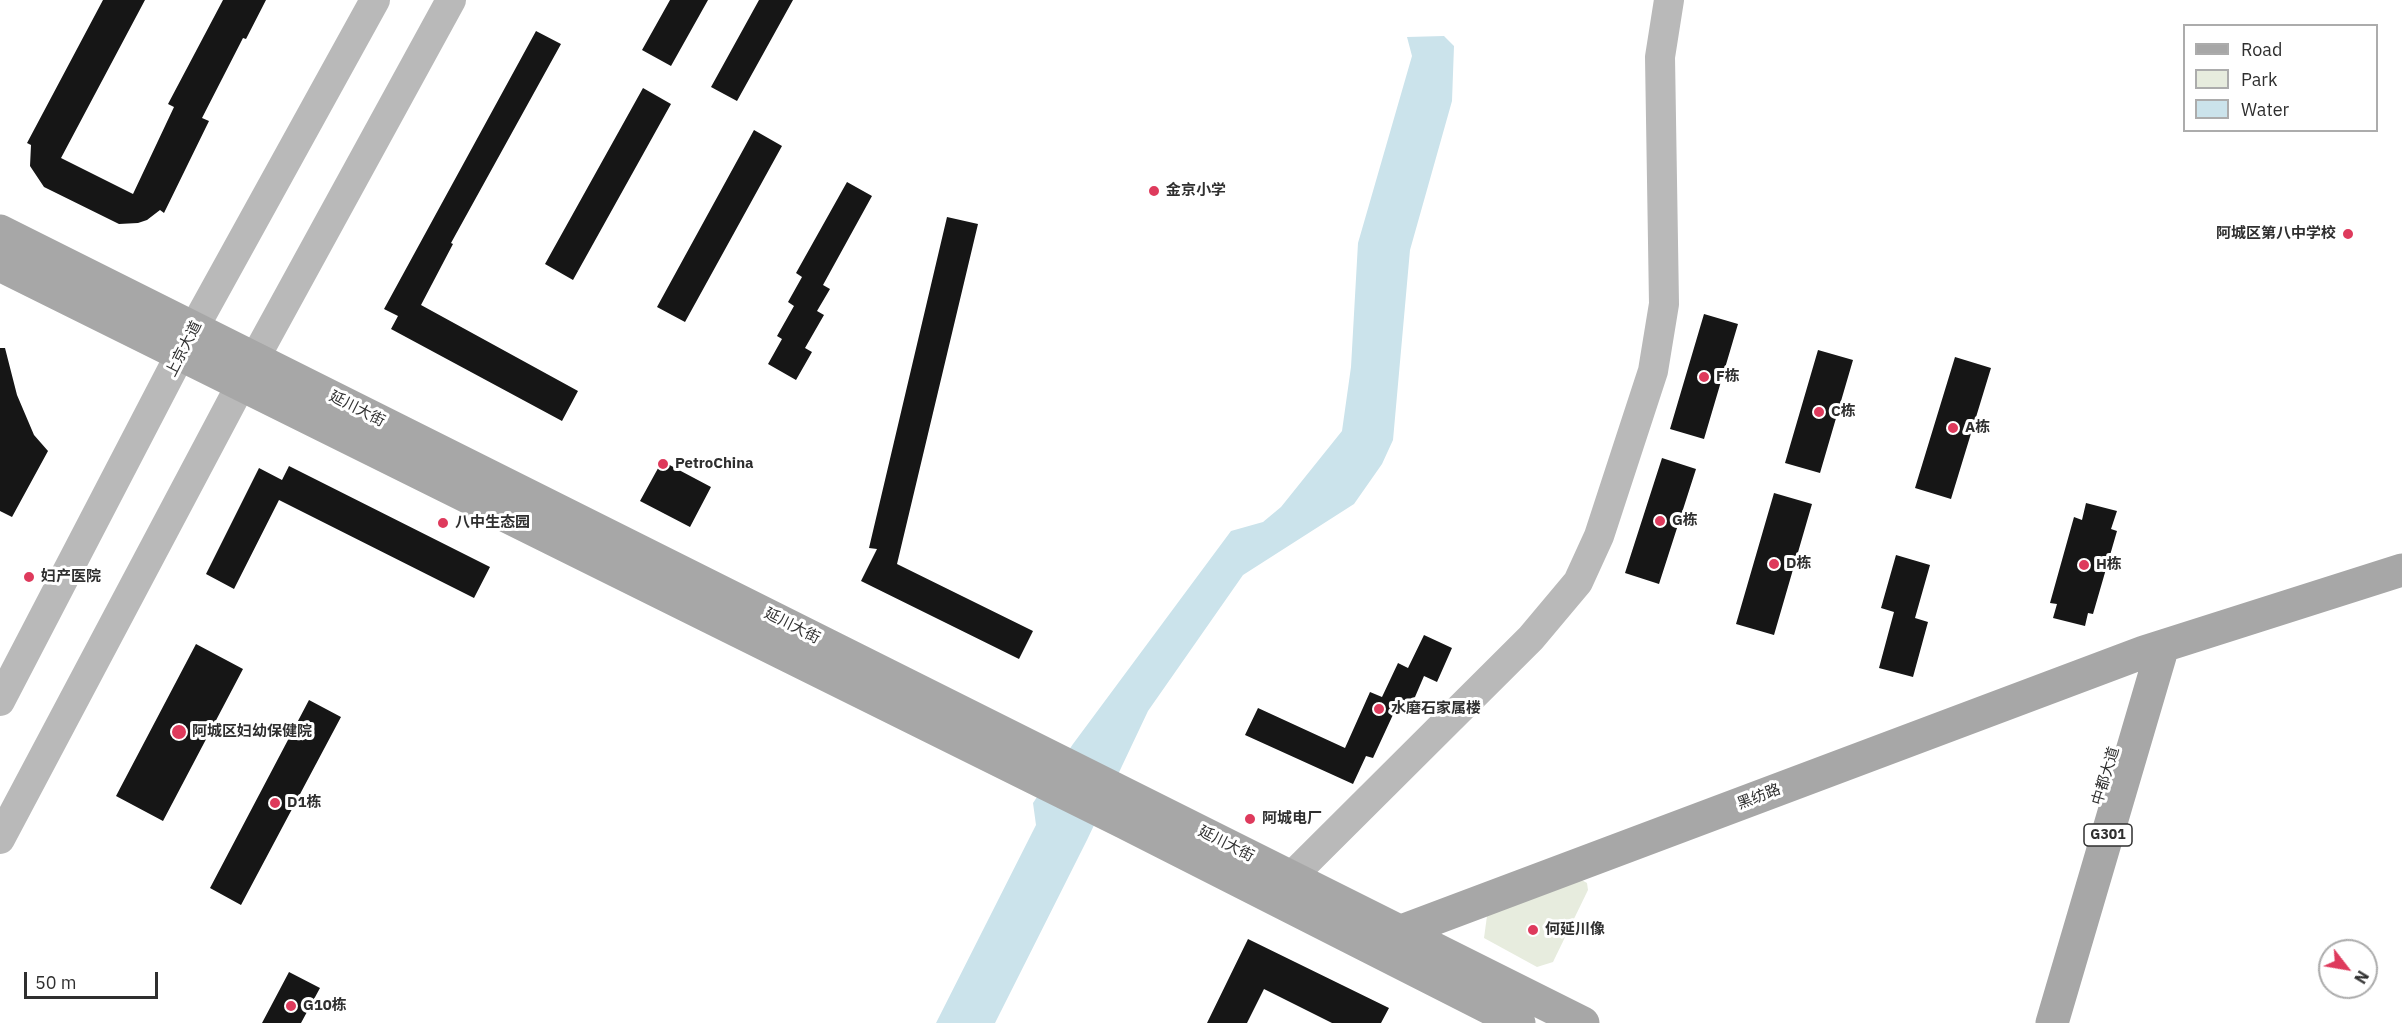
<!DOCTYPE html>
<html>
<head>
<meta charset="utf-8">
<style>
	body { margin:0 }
	#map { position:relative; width:2402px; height:1023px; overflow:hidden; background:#fff; font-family:"IBM Plex Sans",sans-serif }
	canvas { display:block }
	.legend { position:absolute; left:2183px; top:24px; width:195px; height:108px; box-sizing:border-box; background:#fff; border:2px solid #acacac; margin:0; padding:8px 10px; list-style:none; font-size:18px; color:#2f2f2f }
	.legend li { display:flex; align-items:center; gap:12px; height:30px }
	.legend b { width:30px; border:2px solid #acacac }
	.north { position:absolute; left:2318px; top:939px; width:60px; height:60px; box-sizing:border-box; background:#fff; border:2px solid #acacac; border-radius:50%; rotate:121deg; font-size:16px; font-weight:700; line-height:24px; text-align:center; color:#2f2f2f }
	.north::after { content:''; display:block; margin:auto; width:21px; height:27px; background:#de3a5c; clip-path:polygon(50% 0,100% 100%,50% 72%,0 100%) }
	.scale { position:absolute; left:24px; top:972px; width:134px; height:27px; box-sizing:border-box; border:3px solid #2f2f2f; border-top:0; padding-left:8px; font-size:18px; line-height:21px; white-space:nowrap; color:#2f2f2f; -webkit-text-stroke:4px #fff; paint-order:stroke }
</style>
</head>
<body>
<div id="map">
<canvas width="2402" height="1023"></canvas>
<ul class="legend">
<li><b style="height:8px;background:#a7a7a7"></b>Road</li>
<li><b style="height:16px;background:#e7ecde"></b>Park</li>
<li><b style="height:16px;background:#cbe3eb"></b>Water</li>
</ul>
<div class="north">N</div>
<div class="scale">50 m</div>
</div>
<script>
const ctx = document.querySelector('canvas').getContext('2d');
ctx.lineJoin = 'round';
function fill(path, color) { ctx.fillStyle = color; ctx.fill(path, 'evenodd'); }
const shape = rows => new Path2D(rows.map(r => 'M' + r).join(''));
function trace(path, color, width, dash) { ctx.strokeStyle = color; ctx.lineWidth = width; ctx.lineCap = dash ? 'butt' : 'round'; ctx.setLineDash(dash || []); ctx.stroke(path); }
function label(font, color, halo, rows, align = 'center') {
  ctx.font = font + ' "IBM Plex Sans","Noto Sans SC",sans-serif'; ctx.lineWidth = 6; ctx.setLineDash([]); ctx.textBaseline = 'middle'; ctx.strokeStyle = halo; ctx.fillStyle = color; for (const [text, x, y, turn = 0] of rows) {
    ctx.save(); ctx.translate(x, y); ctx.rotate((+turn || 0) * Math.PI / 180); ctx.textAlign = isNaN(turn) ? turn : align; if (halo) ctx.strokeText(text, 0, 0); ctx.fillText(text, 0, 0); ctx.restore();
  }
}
const green = shape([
	[1580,879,1587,883,1588,890,1553,962,1537,967,1484,938,1487,916]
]);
const water = shape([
	[1444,36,1454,46,1452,101,1410,250,1393,440,1382,464,1354,504,1243,575,1148,711,1087,840,995,1023,936,1023,1036,825,1033,803,1073,744,1231,531,1263,522,1281,507,1342,431,1351,367,1358,243,1412,56,1407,37]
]);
const building = shape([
	[103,0,145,0,61,158,133,194,174,107,168,104,223,0,266,0,246,39,243,38,202,118,209,121,164,213,160,210,147,220,138,223,119,224,44,187,30,166,31,145,27,143],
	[670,0,708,0,671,66,642,50],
	[759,0,793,0,737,101,711,87],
	[536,31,561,44,451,243,453,244,421,305,578,391,562,421,391,329,398,316,384,309],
	[643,88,671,104,573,280,545,264],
	[754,130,782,146,685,322,657,307],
	[847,182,872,196,823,285,830,289,817,311,824,315,805,348,812,352,796,380,768,364,782,339,777,336,794,306,788,302,802,277,796,273],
	[947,217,978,224,897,564,1033,631,1019,659,861,581,877,549,869,548],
	[1704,314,1738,324,1704,439,1670,429],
	[0,348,5,348,17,395,34,435,48,451,12,517,0,511],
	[1818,350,1853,360,1820,473,1785,463],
	[1955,357,1991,368,1951,499,1915,488],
	[1662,458,1696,469,1659,584,1625,573],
	[662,461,711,487,690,527,640,501],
	[289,466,490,567,474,598,279,500,234,589,206,574,259,468,282,480],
	[1774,493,1812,504,1774,635,1736,624],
	[2086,503,2117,511,2111,529,2117,531,2093,614,2088,613,2085,626,2053,618,2057,604,2050,603,2074,517,2082,520],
	[1896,555,1930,565,1915,618,1928,622,1913,677,1879,668,1894,612,1881,608],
	[1424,635,1452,648,1437,682,1424,676,1409,711,1397,706,1373,758,1366,756,1353,784,1245,735,1258,708,1345,748,1370,692,1382,697,1398,663,1408,668],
	[196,644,243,669,163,821,116,796],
	[309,700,341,717,241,905,210,888],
	[1248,939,1389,1008,1381,1023,1332,1023,1264,989,1247,1023,1207,1023],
	[289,972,320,988,301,1023,262,1023]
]);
const secondary = shape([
	[0,701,194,328,375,0],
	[0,839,255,358,451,0],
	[1273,892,1291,877,1531,638,1578,582,1599,536,1653,371,1664,304,1660,57,1669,0]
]);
const primary = shape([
	[0,231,1583,1023],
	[0,265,1123,822,1519,1023],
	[1392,944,1399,932,2144,652,2402,570],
	[2052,1023,2163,646]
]);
const markers = [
	[1154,191,6,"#de3a5c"],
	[2348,234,6,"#de3a5c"],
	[1704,377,6,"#de3a5c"],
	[1819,412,6,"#de3a5c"],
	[1953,428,6,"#de3a5c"],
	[663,464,6,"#de3a5c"],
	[1660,521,6,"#de3a5c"],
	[443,523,6,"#de3a5c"],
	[1774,564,6,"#de3a5c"],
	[2084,565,6,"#de3a5c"],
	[29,577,6,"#de3a5c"],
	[1379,709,6,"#de3a5c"],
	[179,732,8,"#de3a5c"],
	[275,803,6,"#de3a5c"],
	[1250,819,6,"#de3a5c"],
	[1533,930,6,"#de3a5c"],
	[291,1006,6,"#de3a5c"]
];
const shields = [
	[2108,835,48]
];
const shieldNames = [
	["G301",2108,835]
];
const poiNames = [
	["金京小学",1166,191],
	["阿城区第八中学校",2336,234,"right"],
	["F栋",1716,377],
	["C栋",1831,412],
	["A栋",1965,428],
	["PetroChina",675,464],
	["G栋",1672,521],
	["八中生态园",455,523],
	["D栋",1786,564],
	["H栋",2096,565],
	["妇产医院",41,577],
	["水磨石家属楼",1391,709],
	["阿城区妇幼保健院",192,732],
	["D1栋",287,803],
	["阿城电厂",1262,819],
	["何延川像",1545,930],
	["G10栋",303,1006]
];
const streetNames = [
	["上京大道",184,349,-63],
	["延川大街",357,409,27],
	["延川大街",792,626,27],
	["中都大道",2106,776,-73],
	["黑纺路",1759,797,-21],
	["延川大街",1226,844,27]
];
fill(green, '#e7ecde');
fill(water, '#cbe3eb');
fill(building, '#161616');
trace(secondary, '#b9b9b9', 30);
trace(primary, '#a7a7a7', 33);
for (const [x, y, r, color] of markers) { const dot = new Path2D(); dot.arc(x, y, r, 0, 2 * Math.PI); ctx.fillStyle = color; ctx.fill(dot); trace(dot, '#fff', 2); }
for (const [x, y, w] of shields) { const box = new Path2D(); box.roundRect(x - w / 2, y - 11, w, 22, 4.5); ctx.fillStyle = '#fff'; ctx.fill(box); trace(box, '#2f2f2f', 1.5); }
label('bold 14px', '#2f2f2f', null, shieldNames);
label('bold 15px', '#2f2f2f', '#fff', poiNames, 'left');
label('15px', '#2f2f2f', '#fff', streetNames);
</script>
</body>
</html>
